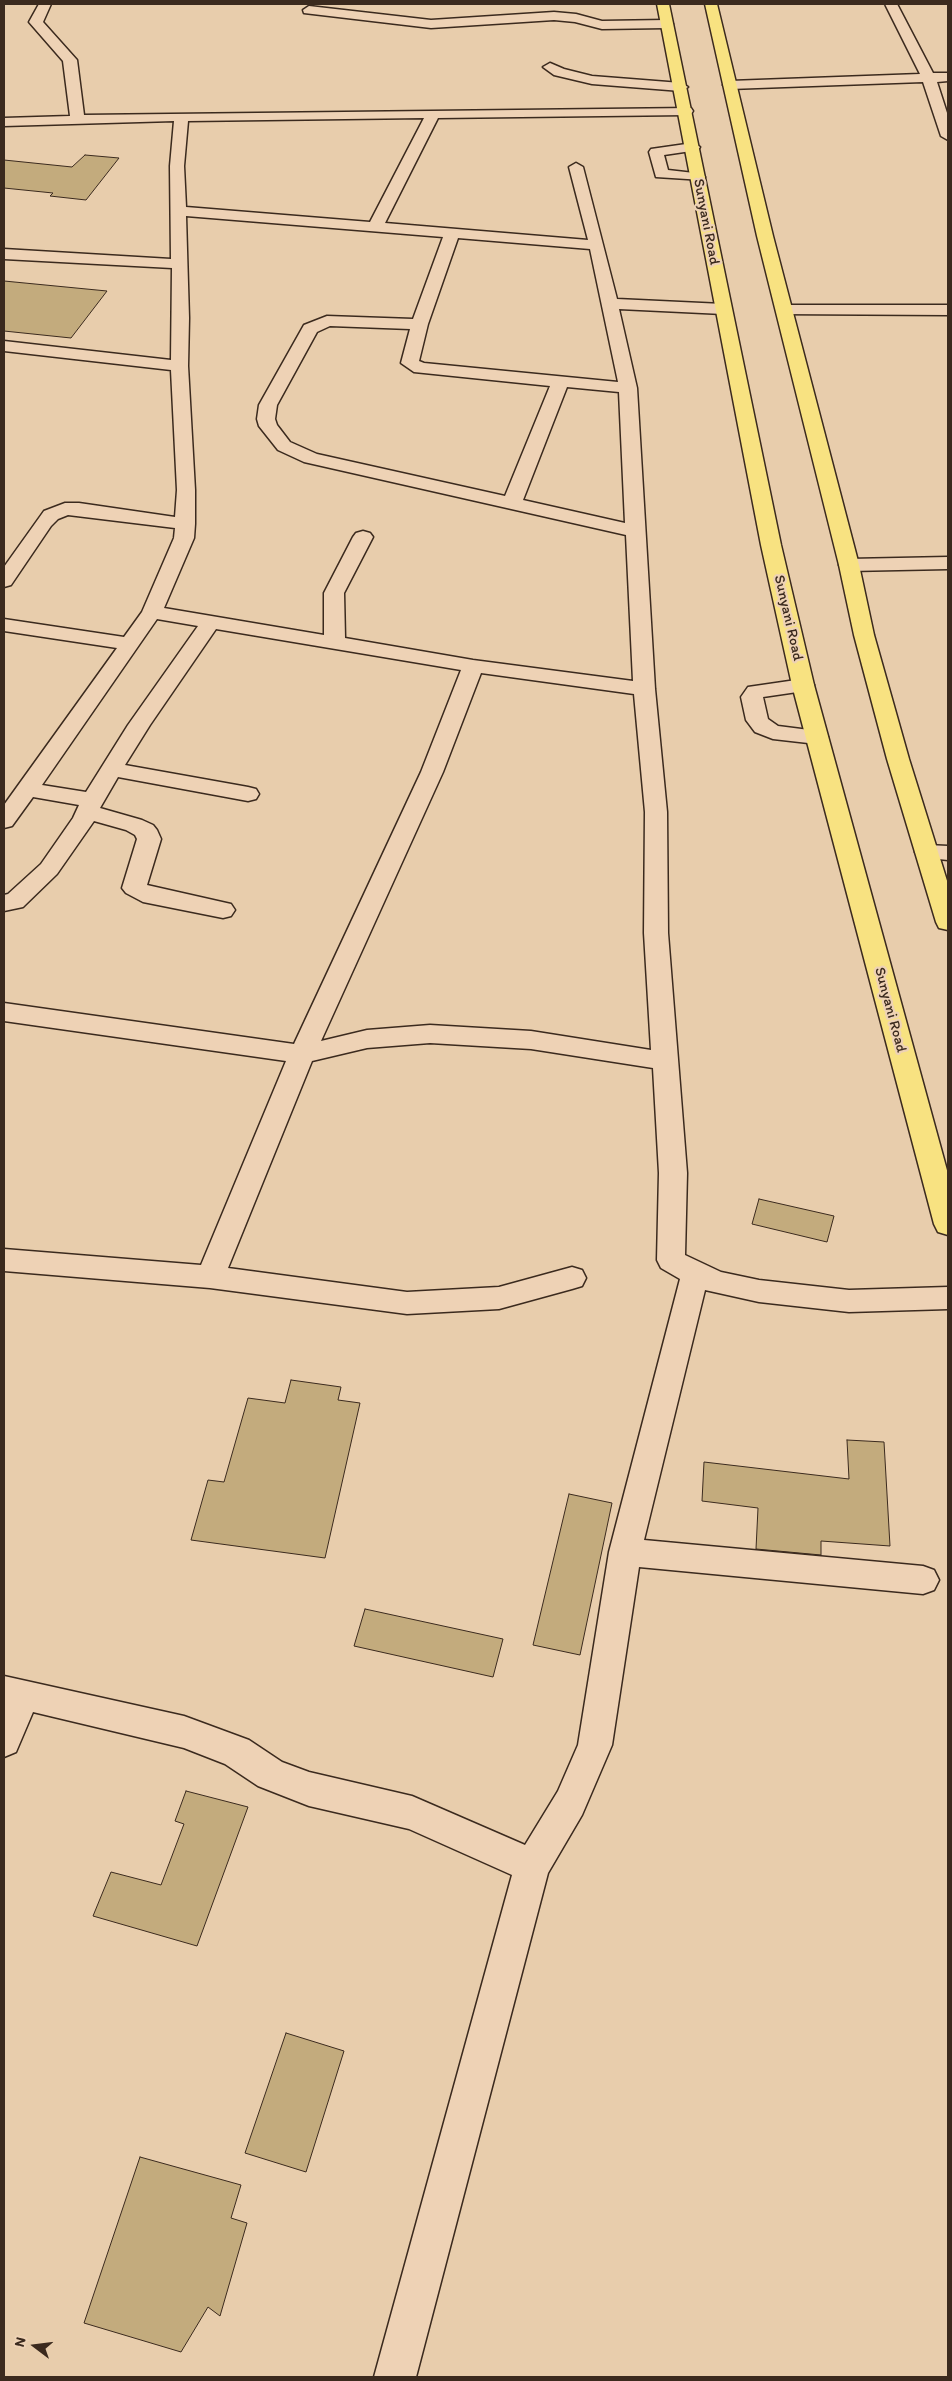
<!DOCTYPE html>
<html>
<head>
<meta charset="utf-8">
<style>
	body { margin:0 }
	#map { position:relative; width:952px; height:2381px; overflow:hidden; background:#e8cdac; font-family:Itim,sans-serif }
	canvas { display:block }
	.frame { position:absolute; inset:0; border:5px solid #3b2a1e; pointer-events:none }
	.north { position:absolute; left:10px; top:2321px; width:50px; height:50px; -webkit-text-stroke:4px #eed2b5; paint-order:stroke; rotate:285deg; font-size:14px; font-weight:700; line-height:20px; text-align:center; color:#3b2a1e }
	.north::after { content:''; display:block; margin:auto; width:18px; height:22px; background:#3b2a1e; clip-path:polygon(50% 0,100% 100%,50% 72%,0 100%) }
</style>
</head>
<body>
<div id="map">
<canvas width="952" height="2381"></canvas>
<div class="frame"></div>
<div class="north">N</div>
</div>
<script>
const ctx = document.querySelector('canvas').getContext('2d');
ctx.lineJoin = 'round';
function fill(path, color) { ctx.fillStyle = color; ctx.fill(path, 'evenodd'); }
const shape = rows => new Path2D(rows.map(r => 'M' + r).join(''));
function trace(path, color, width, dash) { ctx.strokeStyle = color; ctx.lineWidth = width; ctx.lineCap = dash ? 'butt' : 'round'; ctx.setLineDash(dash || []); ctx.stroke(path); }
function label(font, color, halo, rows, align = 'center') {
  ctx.font = font + ' Itim,sans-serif'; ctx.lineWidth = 4.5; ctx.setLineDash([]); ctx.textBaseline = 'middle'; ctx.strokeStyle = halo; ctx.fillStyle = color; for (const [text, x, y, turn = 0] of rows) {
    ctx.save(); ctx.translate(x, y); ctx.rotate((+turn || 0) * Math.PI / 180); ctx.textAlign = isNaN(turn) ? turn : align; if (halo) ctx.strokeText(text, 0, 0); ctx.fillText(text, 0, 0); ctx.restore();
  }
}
const building = shape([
	[85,155,119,158,86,200,50,196,53,193,4,188,4,160,72,167,85,155],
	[4,281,107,291,71,338,4,331,4,281],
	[759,1199,834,1216,827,1242,752,1224,759,1199],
	[291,1380,341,1387,338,1400,360,1403,325,1558,191,1540,208,1480,224,1482,248,1398,285,1403,291,1380],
	[847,1440,884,1442,890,1546,821,1541,821,1555,756,1549,758,1508,702,1501,704,1462,849,1479,847,1440],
	[569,1494,612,1503,580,1655,533,1645,569,1494],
	[365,1609,503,1639,493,1677,354,1646,365,1609],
	[186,1791,248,1807,197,1946,93,1916,111,1872,161,1885,184,1824,175,1821,186,1791],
	[286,2033,344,2051,306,2172,245,2153,286,2033],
	[140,2157,241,2185,231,2218,247,2223,220,2316,208,2307,181,2352,84,2323,140,2157]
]);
const minor = shape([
	[39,4,51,4,43,22,77,60,84,115,691,108,693,111,691,114,686,115,438,118,385,223,588,240,569,167,576,163,583,167,617,299,723,304,729,305,731,309,729,313,723,314,619,309,637,388,655,689,667,812,668,933,687,1173,685,1255,721,1272,759,1280,849,1290,948,1287,948,1309,849,1312,759,1302,705,1290,644,1540,923,1566,934,1570,939,1580,934,1590,923,1594,639,1567,612,1745,582,1815,548,1873,416,2377,374,2377,512,1875,409,1829,309,1806,258,1786,225,1764,184,1748,33,1712,16,1752,4,1757,4,1676,184,1716,249,1740,282,1762,309,1772,412,1796,525,1845,558,1791,578,1745,609,1552,680,1279,661,1268,657,1260,659,1173,653,1068,531,1049,430,1043,367,1048,312,1061,228,1268,407,1292,499,1287,572,1267,582,1270,586,1278,582,1286,572,1289,499,1309,407,1314,210,1288,4,1271,4,1249,201,1265,286,1061,4,1021,4,1003,294,1044,421,772,461,670,216,629,150,725,125,765,248,787,256,789,259,794,256,799,248,801,118,777,100,808,142,820,153,825,157,830,161,839,147,885,231,904,235,910,231,916,223,918,143,902,126,893,122,888,137,839,135,835,126,830,94,821,57,874,23,907,4,911,4,895,8,894,41,864,73,818,79,805,33,797,12,826,4,828,4,805,117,648,4,631,4,619,124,637,142,612,174,538,175,528,68,515,58,519,51,526,11,585,4,587,4,567,44,511,65,503,79,503,175,517,177,490,171,370,4,351,4,341,171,360,172,268,4,259,4,249,171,259,170,166,174,121,4,126,4,118,70,116,63,61,29,22,39,4],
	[424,118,370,222,186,207,184,166,188,121,424,118],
	[186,216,443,237,413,319,327,316,304,325,259,405,257,419,259,426,278,450,304,462,626,535,633,681,473,660,345,638,344,593,373,537,370,533,363,531,356,533,353,537,324,593,324,635,164,608,194,538,195,524,195,490,188,366,189,318,186,216],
	[458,238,590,249,618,382,424,363,419,361,428,324,458,238],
	[330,326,410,329,401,363,414,372,550,386,505,496,317,454,290,442,277,425,275,419,277,405,317,332,330,326],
	[567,387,619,392,625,523,523,500,567,387],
	[157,619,198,626,128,725,86,792,42,785,157,619],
	[481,673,634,694,645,812,644,933,651,1050,531,1031,430,1025,367,1030,321,1041,443,772,481,673],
	[885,4,897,4,933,73,948,73,948,81,937,82,948,116,948,140,941,136,923,82,730,89,723,85,730,81,920,74,885,4],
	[309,6,431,20,554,12,576,14,602,21,666,20,673,24,666,28,602,29,575,22,554,20,431,28,304,13,303,10,309,6],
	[550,63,564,69,592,76,681,83,688,87,681,91,592,84,554,75,543,67,550,63],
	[693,143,700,147,698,150,664,155,668,170,703,174,705,177,703,180,656,177,649,152,651,149,693,143],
	[784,305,948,305,948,315,778,314,776,310,778,306,784,305],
	[948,557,948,569,849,571,842,569,839,565,842,561,849,559,948,557],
	[803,679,811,680,814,685,811,690,763,697,768,719,778,726,825,732,828,737,825,742,817,744,773,739,755,732,746,720,741,697,748,687,803,679],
	[927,845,948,846,948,860,919,857,915,852,919,847,927,845]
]);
const major = shape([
	[657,4,669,4,781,545,814,685,948,1174,948,1235,938,1232,934,1224,792,685,761,545,657,4],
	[705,4,717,4,773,236,859,565,874,635,909,759,948,884,948,930,939,928,936,922,887,759,854,635,839,565,757,236,705,4]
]);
const farStreetnames = [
	["Sunyani Road",706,222,79],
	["Sunyani Road",788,618,77],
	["Sunyani Road",890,1010,75]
];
fill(building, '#c3ab7d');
trace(building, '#3b2a1e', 1);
trace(minor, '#3b2a1e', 3);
trace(major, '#3b2a1e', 3);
fill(minor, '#eed2b5');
fill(major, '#f8e281');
label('15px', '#3b2a1e', '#eed2b5', farStreetnames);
</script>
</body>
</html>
